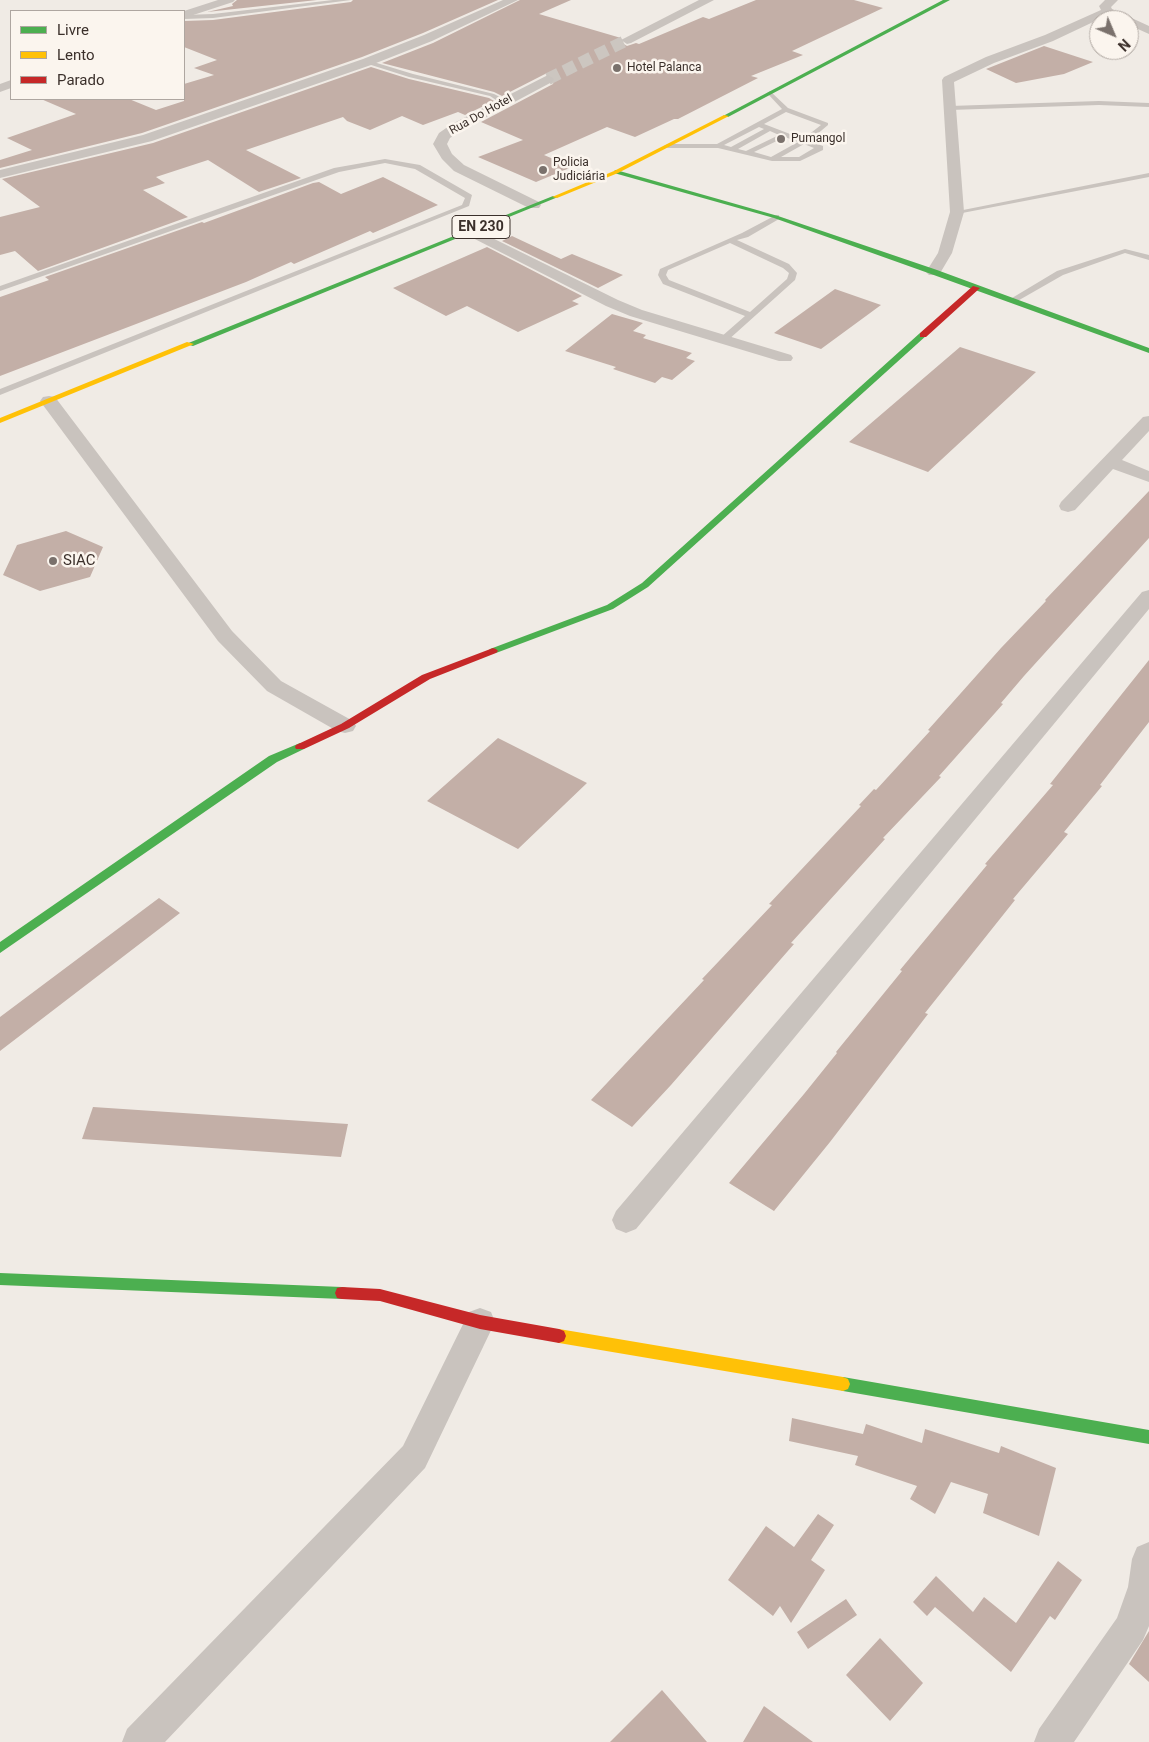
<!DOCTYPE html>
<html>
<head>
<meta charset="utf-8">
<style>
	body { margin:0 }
	#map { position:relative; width:1149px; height:1742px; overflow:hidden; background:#f0ebe5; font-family:Roboto,sans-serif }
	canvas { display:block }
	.legend { position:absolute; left:10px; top:10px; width:175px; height:90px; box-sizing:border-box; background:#fbf5ee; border:1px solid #aea6a0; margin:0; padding:6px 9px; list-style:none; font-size:15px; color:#3b302b }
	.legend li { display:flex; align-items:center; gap:10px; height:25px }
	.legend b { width:25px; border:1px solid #aea6a0 }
	.north { position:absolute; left:1089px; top:10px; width:50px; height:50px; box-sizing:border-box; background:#fbf5ee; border:1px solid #aea6a0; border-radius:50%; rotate:135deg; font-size:14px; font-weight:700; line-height:20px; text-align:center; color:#3b302b }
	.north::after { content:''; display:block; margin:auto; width:18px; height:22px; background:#7a716c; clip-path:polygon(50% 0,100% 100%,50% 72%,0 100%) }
</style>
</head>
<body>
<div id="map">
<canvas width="1149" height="1742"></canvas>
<ul class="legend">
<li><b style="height:6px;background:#4caf50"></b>Livre</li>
<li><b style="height:6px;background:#ffc107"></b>Lento</li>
<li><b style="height:6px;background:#c62828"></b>Parado</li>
</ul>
<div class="north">N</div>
</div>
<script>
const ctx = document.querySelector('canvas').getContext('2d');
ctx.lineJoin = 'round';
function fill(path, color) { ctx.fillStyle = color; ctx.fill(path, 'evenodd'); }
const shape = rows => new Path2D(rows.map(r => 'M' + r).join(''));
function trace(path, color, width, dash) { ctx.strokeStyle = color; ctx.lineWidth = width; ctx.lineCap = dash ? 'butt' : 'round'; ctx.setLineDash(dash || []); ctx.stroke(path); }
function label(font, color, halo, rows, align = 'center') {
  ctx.font = font + ' Roboto,sans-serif'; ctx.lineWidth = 5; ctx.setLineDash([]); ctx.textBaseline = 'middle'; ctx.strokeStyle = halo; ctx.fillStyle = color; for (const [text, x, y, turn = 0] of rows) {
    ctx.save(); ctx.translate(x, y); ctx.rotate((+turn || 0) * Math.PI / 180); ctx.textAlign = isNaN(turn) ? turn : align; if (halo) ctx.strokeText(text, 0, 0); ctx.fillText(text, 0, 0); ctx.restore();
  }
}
const building = shape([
	[237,0,317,0,207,12,233,6,232,4],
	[353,0,498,0,423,33,362,57,142,133,0,168,0,160,32,150,7,138,76,114,41,99,129,99,156,110,184,101,184,84,214,75,194,68,217,60,184,47,184,21,213,20,351,2],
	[520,0,571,0,539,14,621,38,620,42,627,46,636,43,639,44,703,17,709,19,756,0,854,0,883,8,792,51,803,55,751,76,758,78,678,119,674,119,635,137,607,127,544,155,572,167,536,182,478,157,523,140,481,122,553,84,555,77,547,73,502,96,494,92,382,63,433,43],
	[1044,46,1093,62,1064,74,1016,83,986,69],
	[371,67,409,79,489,98,494,101,465,115,458,112,423,125,402,116,370,130,347,121,343,117,246,150,301,178,259,192,208,160,156,177,165,183,143,190,188,217,38,271,15,251,0,255,0,217,40,207,2,179,153,143],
	[383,177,438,205,373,233,370,231,294,264,291,262,246,282,0,376,0,297,49,280,45,277,202,222,204,223,313,183,319,182,341,194],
	[512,236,561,259,572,254,623,275,598,288,502,241],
	[487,247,582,296,572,301,579,304,518,332,467,306,446,316,393,288],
	[835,289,881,305,821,349,774,333],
	[612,314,643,323,633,331,646,335,643,338,692,353,686,358,695,361,672,380,662,377,655,383,613,369,616,367,565,351],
	[960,347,1036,372,928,472,849,442],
	[1149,491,1149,538,1024,676,1001,703,1003,704,939,776,941,777,883,838,885,839,791,943,794,944,671,1085,632,1127,591,1100,704,980,702,979,772,905,769,904,861,806,859,805,874,789,876,790,930,731,928,730,1001,648,1046,601,1045,600],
	[66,531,103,547,90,577,40,591,3,575,17,545],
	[1149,660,1149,722,1100,785,1102,786,1064,832,1068,834,1013,899,1015,900,925,1013,928,1014,830,1142,774,1211,729,1183,804,1094,837,1053,836,1052,902,971,900,970,987,865,985,864,1053,785,1050,784],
	[498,738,587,783,518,849,427,801],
	[159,898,180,913,0,1051,0,1017],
	[93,1107,348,1124,341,1157,82,1139],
	[792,1418,863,1434,866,1424,922,1443,925,1429,999,1453,1001,1446,1056,1468,1039,1536,983,1513,988,1494,951,1482,935,1514,910,1499,917,1486,855,1465,858,1456,789,1441],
	[818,1514,834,1525,811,1560,825,1570,791,1623,780,1606,773,1616,728,1580,766,1526,794,1547],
	[1058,1561,1082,1580,1055,1620,1050,1616,1011,1672,935,1607,927,1616,913,1602,936,1576,973,1612,984,1597,1016,1623],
	[846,1599,857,1615,808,1649,797,1632],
	[1149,1631,1149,1682,1129,1664],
	[880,1638,923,1683,890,1721,846,1675],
	[662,1690,707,1742,610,1742],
	[764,1706,813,1742,743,1742]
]);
const streetTunnel = shape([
	[548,79,627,40]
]);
const lane = shape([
	[333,0,351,0,213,18,184,19,184,15,213,14,333,0],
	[367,60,413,74,494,94,502,98,502,104,497,105,496,100,490,96,409,77,365,63,365,61,367,60],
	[770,91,788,108,828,123,828,125,809,141,823,146,823,150,800,161,772,161,718,148,668,148,664,146,668,144,717,144,782,109,767,93,770,91],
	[786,112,821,125,803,139,764,124,786,112],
	[759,127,764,129,731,147,724,145,759,127],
	[770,131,779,135,746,151,738,149,770,131],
	[785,137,798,142,771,157,754,152,785,137],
	[804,144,814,148,799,157,781,157,804,144],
	[1099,101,1149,103,1149,107,1099,105,950,110,947,108,950,106,1099,101],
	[385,159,420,165,472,195,469,206,0,395,0,389,462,205,465,198,415,169,385,163,339,172,0,291,0,286,334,168,385,159],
	[1149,173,1149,177,957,214,953,212,1149,173],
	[776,215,779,215,779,219,748,237,737,240,789,264,797,273,795,280,727,341,721,341,721,337,745,316,663,284,658,275,660,269,742,233,776,215],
	[730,243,783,268,789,273,787,279,750,312,669,280,666,275,668,270,730,243],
	[1125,249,1149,255,1149,260,1125,253,1063,275,1014,303,1007,301,1057,271,1125,249]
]);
const street = shape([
	[218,0,235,0,233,2,184,18,184,11,218,0],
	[503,0,518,0,432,41,371,65,152,141,0,178,0,170,143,135,363,59,424,35,503,0],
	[699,0,714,0,631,43,627,44,621,40,699,0],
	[1105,0,1118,0,1111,7,1112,9,1149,26,1149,34,1129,25,1129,20,1118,20,1108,15,1053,41,994,63,954,82,964,212,952,253,939,275,929,275,926,272,938,253,950,212,942,80,944,77,986,57,1045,35,1101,10,1099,6,1105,0],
	[548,75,554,79,552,82,462,130,450,138,447,144,452,154,464,165,539,202,541,205,539,208,529,208,454,171,442,159,433,144,439,133,452,124,548,75],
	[11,80,11,88,0,92,0,84,11,80],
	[470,227,618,300,642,310,791,355,793,358,791,361,779,361,630,316,606,306,465,234,463,231,465,228,470,227],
	[49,396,55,397,232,631,281,681,353,721,356,726,353,731,345,733,337,731,267,691,218,641,40,401,43,397,49,396],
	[1149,416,1149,431,1122,460,1149,471,1149,482,1113,469,1075,510,1068,512,1061,510,1059,506,1061,502,1143,417,1149,416],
	[1149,590,1149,609,636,1229,626,1233,616,1229,612,1220,616,1211,1142,592,1149,590],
	[480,1308,491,1312,495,1322,425,1468,165,1742,122,1742,127,1729,403,1446,469,1312,480,1308],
	[1149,1542,1149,1626,1143,1640,1074,1742,1034,1742,1039,1729,1117,1618,1128,1587,1132,1559,1137,1547,1149,1542]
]);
const fast = shape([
	[943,0,950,0,728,117,723,116,943,0],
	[616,170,778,216,937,270,1149,348,1149,353,931,274,774,218,614,173,614,171,616,170],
	[553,196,558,197,193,346,186,344,553,196],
	[920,333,927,335,648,587,613,609,496,653,490,653,488,651,490,649,607,605,642,583,920,333],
	[300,743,305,747,304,749,277,762,0,953,0,942,269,756,300,743],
	[0,1273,342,1287,347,1288,349,1293,347,1298,342,1299,0,1285,0,1273],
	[843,1377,1149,1430,1149,1444,843,1391,838,1389,836,1384,838,1379,843,1377]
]);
const slow = shape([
	[724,115,729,116,618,173,557,198,552,197,614,171,724,115],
	[187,342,194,344,0,423,0,418,187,342],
	[559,1329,843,1377,848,1379,850,1384,848,1389,843,1391,559,1343,554,1341,552,1336,554,1331,559,1329]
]);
const jam = shape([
	[973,286,980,288,926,337,920,337,920,333,973,286],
	[493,648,496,649,498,651,496,653,430,679,349,728,304,749,296,749,295,747,296,745,341,724,422,675,493,648],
	[342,1287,380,1289,480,1315,559,1329,564,1331,566,1336,564,1341,559,1343,480,1329,380,1301,342,1299,337,1298,335,1293,337,1288,342,1287]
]);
const markers = [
	[617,68,5,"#7a716c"],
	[781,139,5,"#7a716c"],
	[543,170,5,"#7a716c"],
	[53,561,5,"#7a716c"]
];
const farPoinames = [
	["Hotel Palanca",627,68],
	["Pumangol",791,139],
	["Policia",553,163],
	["Judiciária",553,177]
];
const farStreetnames = [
	["Rua Do Hotel",481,115,-29]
];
const shields = [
	[481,227,58]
];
const shieldNames = [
	["EN 230",481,227]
];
const poiNames = [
	["SIAC",63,561]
];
fill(building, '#c3afa7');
trace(streetTunnel, '#ccc6c0', 12, [12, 6]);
fill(lane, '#c9c3be');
fill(street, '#c9c3be');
fill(fast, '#4caf50');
fill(slow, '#ffc107');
fill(jam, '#c62828');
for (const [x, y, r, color] of markers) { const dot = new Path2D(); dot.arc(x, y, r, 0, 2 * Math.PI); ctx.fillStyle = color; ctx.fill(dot); trace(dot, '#fbf5ee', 2); }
label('12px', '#3b302b', '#fbf5ee', farPoinames, 'left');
label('12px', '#3b302b', '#fbf5ee', farStreetnames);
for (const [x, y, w] of shields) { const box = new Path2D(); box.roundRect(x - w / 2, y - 11.5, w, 23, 4); ctx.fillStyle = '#fbf5ee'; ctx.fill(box); trace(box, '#3b302b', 1); }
label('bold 14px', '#3b302b', null, shieldNames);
label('15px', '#3b302b', '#fbf5ee', poiNames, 'left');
</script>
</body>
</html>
